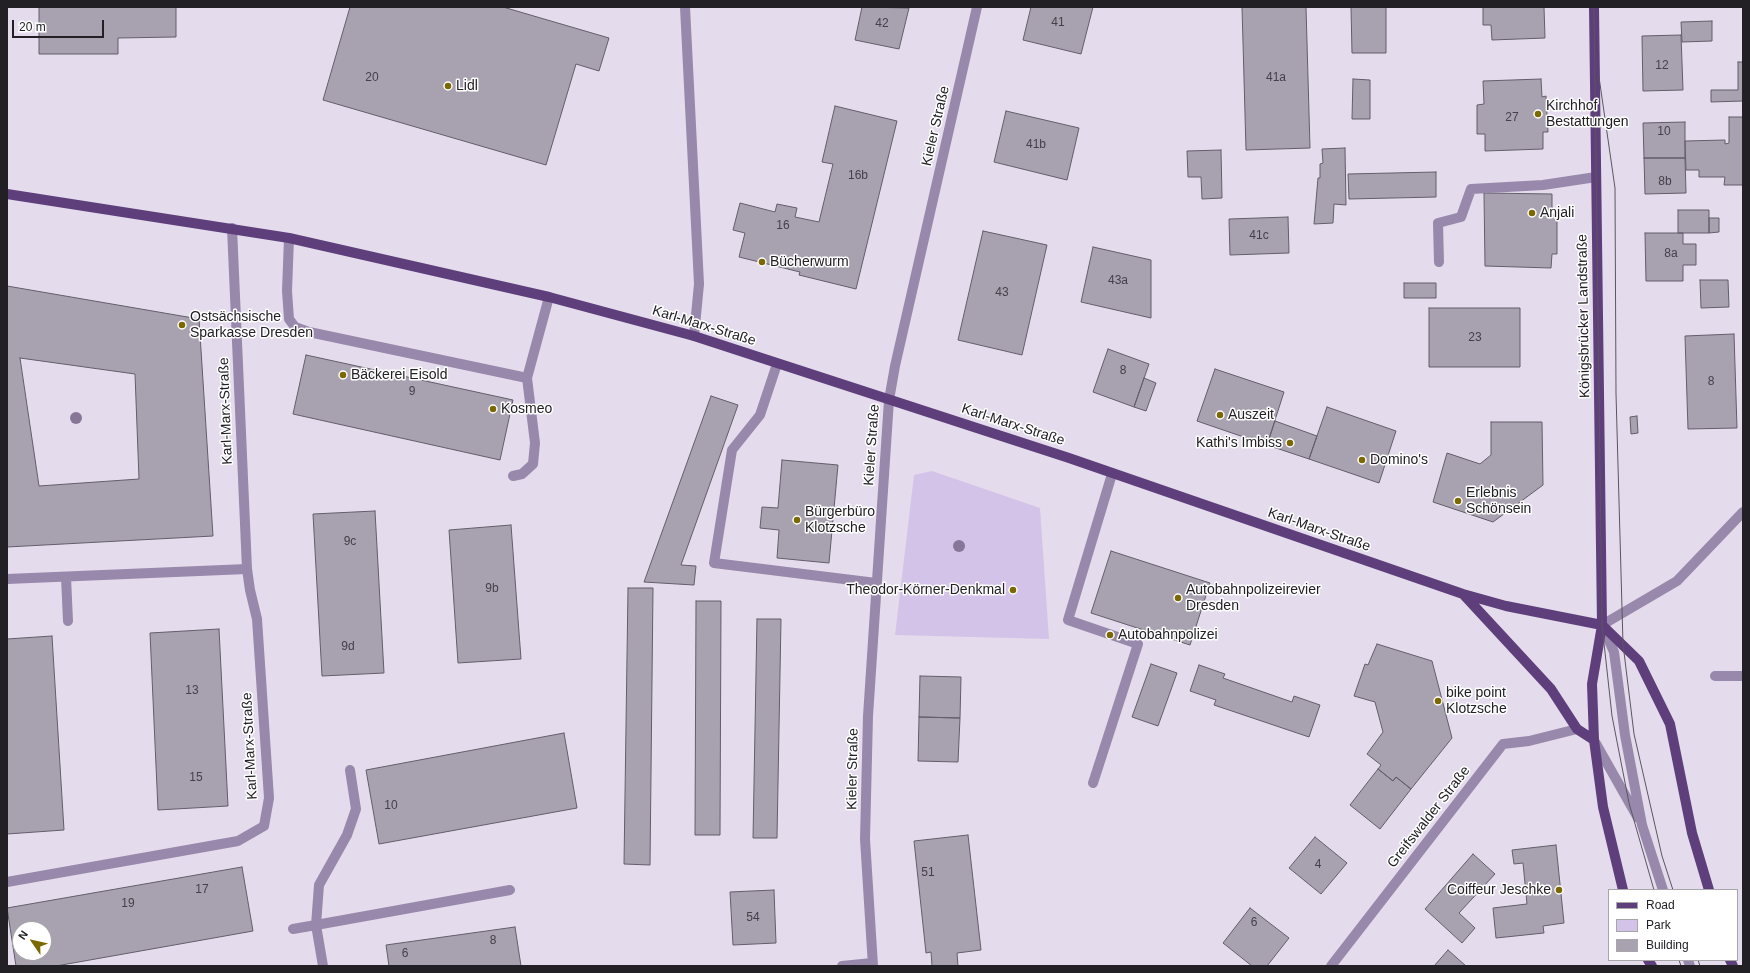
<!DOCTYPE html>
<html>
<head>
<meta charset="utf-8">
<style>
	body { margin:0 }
	#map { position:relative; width:1750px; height:973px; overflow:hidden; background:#e4dcec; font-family:Helvetica,sans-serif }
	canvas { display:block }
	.frame { position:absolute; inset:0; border:8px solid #222025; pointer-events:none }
	.legend { position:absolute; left:1608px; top:889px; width:130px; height:72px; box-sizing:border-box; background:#fff; border:1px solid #a7a6a8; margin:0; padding:5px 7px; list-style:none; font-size:12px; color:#222025 }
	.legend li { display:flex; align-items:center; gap:8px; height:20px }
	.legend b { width:20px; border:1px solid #a7a6a8 }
	.north { position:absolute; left:12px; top:921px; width:40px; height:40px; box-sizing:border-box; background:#fff; border:1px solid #a7a6a8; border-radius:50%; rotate:304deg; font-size:11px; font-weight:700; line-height:16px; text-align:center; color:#222025 }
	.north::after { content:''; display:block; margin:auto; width:14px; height:18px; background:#7c6800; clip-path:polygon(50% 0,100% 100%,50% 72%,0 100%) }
	.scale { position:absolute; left:12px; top:20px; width:92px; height:18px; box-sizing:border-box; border:2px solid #222025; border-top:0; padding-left:5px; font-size:12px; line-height:14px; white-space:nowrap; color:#222025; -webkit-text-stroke:3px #fff; paint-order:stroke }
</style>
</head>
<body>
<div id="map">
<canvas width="1750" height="973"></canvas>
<div class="frame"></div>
<ul class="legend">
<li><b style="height:5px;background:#5e3f7b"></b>Road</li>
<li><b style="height:11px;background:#d4c3e8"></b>Park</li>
<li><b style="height:11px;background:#a8a1b0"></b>Building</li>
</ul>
<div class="north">N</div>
<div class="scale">20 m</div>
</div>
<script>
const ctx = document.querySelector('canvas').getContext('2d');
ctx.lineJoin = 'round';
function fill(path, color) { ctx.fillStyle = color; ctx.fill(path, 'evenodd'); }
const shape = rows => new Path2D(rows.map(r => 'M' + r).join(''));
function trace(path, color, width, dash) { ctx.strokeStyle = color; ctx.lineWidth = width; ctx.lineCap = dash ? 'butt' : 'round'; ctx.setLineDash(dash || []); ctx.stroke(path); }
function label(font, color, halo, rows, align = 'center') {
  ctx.font = font + ' Helvetica,sans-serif'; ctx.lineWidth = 3; ctx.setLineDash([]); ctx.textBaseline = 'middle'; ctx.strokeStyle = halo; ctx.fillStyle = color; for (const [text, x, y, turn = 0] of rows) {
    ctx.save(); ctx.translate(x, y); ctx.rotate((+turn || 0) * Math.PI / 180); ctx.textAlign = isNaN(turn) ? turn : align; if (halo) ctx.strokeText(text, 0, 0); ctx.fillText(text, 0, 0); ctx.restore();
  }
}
const green = shape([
	[932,471,1040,508,1049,639,895,635,914,475]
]);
const building = shape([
	[39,7,176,7,176,37,118,38,118,54,39,54,39,7],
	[350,7,503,7,609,38,599,71,576,64,546,165,323,100,350,7],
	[862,7,909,8,899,49,855,40,862,7],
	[1031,7,1093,7,1081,54,1023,40,1031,7],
	[1242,7,1306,7,1310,148,1246,150,1242,7],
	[1351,7,1386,7,1386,53,1352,53,1351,7],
	[1483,7,1544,7,1545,38,1492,40,1491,25,1483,25,1483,7],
	[1712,21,1712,41,1682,42,1681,22,1712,21],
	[1681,35,1683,90,1643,91,1642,36,1681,35],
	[1738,62,1743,62,1743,101,1711,102,1711,90,1738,90,1738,62],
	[1353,79,1370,80,1370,119,1352,119,1353,79],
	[1541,79,1542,97,1546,96,1548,132,1543,132,1543,149,1485,151,1485,134,1477,134,1477,105,1484,104,1483,81,1541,79],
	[835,106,897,121,856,289,799,275,800,272,739,257,745,233,733,230,740,203,775,212,777,204,797,208,795,217,819,222,833,164,822,162,835,106],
	[1006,111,1079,128,1067,180,994,162,1006,111],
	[1729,117,1743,117,1743,185,1724,185,1725,177,1699,177,1699,170,1686,170,1685,141,1725,140,1725,144,1729,143,1729,117],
	[1685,122,1685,158,1644,158,1643,123,1685,122],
	[1345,148,1346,205,1334,204,1333,223,1314,224,1318,178,1320,178,1320,164,1323,163,1322,149,1345,148],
	[1221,150,1222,198,1202,199,1201,177,1188,177,1187,151,1221,150],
	[1644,158,1685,158,1686,193,1645,194,1644,158],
	[1436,172,1436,197,1349,199,1348,174,1436,172],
	[1484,193,1552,194,1552,215,1557,215,1557,254,1552,254,1551,268,1485,266,1484,193],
	[1678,210,1709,210,1709,233,1678,233,1678,210],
	[1288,217,1289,253,1230,255,1229,219,1288,217],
	[1709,218,1719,218,1719,232,1709,233,1709,218],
	[983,231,1047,245,1022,355,958,340,983,231],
	[1645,233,1683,233,1683,244,1696,244,1696,265,1683,265,1683,281,1646,281,1645,233],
	[1093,247,1151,260,1151,318,1081,302,1093,247],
	[1700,280,1728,280,1729,307,1701,308,1700,280],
	[1404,283,1436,283,1436,298,1404,298,1404,283],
	[7,286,199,319,213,536,7,547,7,286],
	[20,358,135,374,139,479,39,486,20,358],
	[1429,308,1520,308,1520,367,1429,367,1429,308],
	[1734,334,1737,428,1688,429,1685,336,1734,334],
	[1108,349,1149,364,1134,407,1093,392,1108,349],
	[306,355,513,400,500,460,293,414,306,355],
	[1215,369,1284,392,1267,445,1197,421,1215,369],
	[1144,378,1156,383,1146,411,1134,407,1144,378],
	[711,396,738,405,681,565,696,566,694,585,644,582,711,396],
	[1327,407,1396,431,1379,483,1309,459,1327,407],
	[1637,416,1638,433,1631,434,1630,417,1637,416],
	[1275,421,1317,436,1309,459,1267,445,1275,421],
	[1491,422,1542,422,1543,485,1493,522,1433,502,1447,453,1480,464,1491,455,1491,422],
	[782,460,838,465,829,563,777,558,779,530,760,528,762,507,778,508,782,460],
	[375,511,384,673,322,676,313,514,375,511],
	[511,525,521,659,458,663,449,530,511,525],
	[1111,551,1210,583,1190,645,1091,613,1111,551],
	[628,588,653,588,650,865,624,864,628,588],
	[696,601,721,601,720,835,695,835,696,601],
	[757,619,781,619,777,838,753,838,757,619],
	[219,629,228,806,158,810,150,633,219,629],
	[52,636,64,830,7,834,7,639,52,636],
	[1377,644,1432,661,1452,738,1411,789,1396,777,1393,781,1378,769,1381,765,1367,754,1383,732,1375,702,1354,696,1365,664,1368,665,1377,644],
	[1151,664,1177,673,1158,726,1132,717,1151,664],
	[1199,665,1225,674,1223,678,1292,702,1294,696,1320,705,1309,737,1214,705,1216,700,1190,691,1199,665],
	[920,676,961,677,960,718,919,717,920,676],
	[919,717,960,718,958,762,918,761,919,717],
	[564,733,577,808,379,844,366,770,564,733],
	[1378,769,1393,781,1396,777,1411,789,1380,829,1350,805,1378,769],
	[968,835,981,950,957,953,958,966,932,966,931,952,926,953,914,841,968,835],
	[1315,837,1347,863,1321,894,1289,868,1315,837],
	[1556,845,1564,923,1543,926,1544,933,1496,938,1493,908,1527,904,1523,863,1514,864,1512,850,1556,845],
	[1473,854,1495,874,1459,913,1475,928,1462,943,1425,909,1473,854],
	[242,867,253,931,56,966,16,966,7,908,242,867],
	[20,929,44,929,44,953,20,953,20,929],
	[774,890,776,943,733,945,730,892,774,890],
	[1250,908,1289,938,1267,966,1252,966,1223,943,1250,908],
	[515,927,521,966,389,966,386,945,515,927],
	[1448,950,1466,966,1434,966,1448,950]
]);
const minor = shape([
	[685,7,699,284,694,336],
	[289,238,287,291,289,319,295,327,309,332,527,378],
	[1439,262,1438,223,1461,217,1471,189,1543,185,1596,177],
	[777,364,760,415,732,450,714,563,876,583],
	[513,476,522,474,533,464,535,443,527,378,549,297],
	[66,577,68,621],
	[7,579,247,569],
	[1715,676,1743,676],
	[1595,742,1638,818],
	[350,770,356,809,347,835,319,885,316,925,510,890],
	[1093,783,1138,644,1068,620,1112,474],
	[7,882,238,841,264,826,269,798,257,619,250,590,247,569,232,228],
	[1663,890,1642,825,1625,735,1614,652,1602,625,1677,581,1743,512],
	[293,929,316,925,323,966],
	[1688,960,1690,966],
	[842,966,872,963],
	[873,966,865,839,868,716,889,400,895,366,977,7],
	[1331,966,1503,744,1529,741,1577,729]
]);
const major = shape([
	[1594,7,1602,625,1592,684,1594,740,1603,807,1623,890],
	[7,194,289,238,549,297,694,336,1069,458,1463,594,1506,606,1602,625,1639,661,1670,724,1692,833,1709,890],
	[1464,595,1551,689,1577,729,1594,740],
	[1648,960,1652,966],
	[1730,960,1733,966]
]);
const tram = shape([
	[1594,7,1602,625,1612,716,1629,803,1654,890],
	[1599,77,1615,188,1616,394,1623,644,1634,734,1662,856,1673,890],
	[1679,960,1681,966],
	[1698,960,1700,966]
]);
const trees = [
	[76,418],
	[959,546]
];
const markers = [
	[448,86,4,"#7c6800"],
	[1538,114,4,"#7c6800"],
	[1532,213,4,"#7c6800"],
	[762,262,4,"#7c6800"],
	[182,325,4,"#7c6800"],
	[343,375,4,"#7c6800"],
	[493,409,4,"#7c6800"],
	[1220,415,4,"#7c6800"],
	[1290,443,4,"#7c6800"],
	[1362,460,4,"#7c6800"],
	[1458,501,4,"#7c6800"],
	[797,520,4,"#7c6800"],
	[1013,590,4,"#7c6800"],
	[1178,598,4,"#7c6800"],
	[1110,635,4,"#7c6800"],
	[1438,701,4,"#7c6800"],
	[1559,890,4,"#7c6800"]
];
const numberNames = [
	["41",1058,23],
	["42",882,24],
	["12",1662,66],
	["20",372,78],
	["41a",1276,78],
	["27",1512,118],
	["10",1664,132],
	["41b",1036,145],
	["16b",858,176],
	["8b",1665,182],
	["16",783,226],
	["41c",1259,236],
	["8a",1671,254],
	["43a",1118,281],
	["43",1002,293],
	["23",1475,338],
	["8",1123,371],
	["8",1711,382],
	["9",412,392],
	["9c",350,542],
	["9b",492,589],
	["9d",348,647],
	["13",192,691],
	["15",196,778],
	["10",391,806],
	["4",1318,865],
	["51",928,873],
	["17",202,890],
	["19",128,904],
	["54",753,918],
	["6",1254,923],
	["8",493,941],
	["6",405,954]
];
const poiNames = [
	["Lidl",456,86],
	["Kirchhof",1546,106],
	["Bestattungen",1546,122],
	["Anjali",1540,213],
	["Bücherwurm",770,262],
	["Ostsächsische",190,317],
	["Sparkasse Dresden",190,333],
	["Bäckerei Eisold",351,375],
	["Kosmeo",501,409],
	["Auszeit",1228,415],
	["Kathi's Imbiss",1282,443,"right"],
	["Domino's",1370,460],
	["Erlebnis",1466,493],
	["Schönsein",1466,509],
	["Bürgerbüro",805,512],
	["Klotzsche",805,528],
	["Theodor-Körner-Denkmal",1005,590,"right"],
	["Autobahnpolizeirevier",1186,590],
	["Dresden",1186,606],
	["Autobahnpolizei",1118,635],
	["bike point",1446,693],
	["Klotzsche",1446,709],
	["Coiffeur Jeschke",1551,890,"right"]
];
const streetNames = [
	["Kieler Straße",936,126,-77],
	["Königsbrücker Landstraße",1584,316,-91],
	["Karl-Marx-Straße",704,326,17],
	["Karl-Marx-Straße",226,411,-92],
	["Karl-Marx-Straße",1013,425,18],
	["Kieler Straße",872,445,-86],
	["Karl-Marx-Straße",1319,530,19],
	["Karl-Marx-Straße",250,746,-93],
	["Kieler Straße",853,769,-89],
	["Greifswalder Straße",1429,817,-52]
];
fill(green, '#d4c3e8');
fill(building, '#a8a1b0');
trace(building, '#635d6a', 1);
trace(minor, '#9888ab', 10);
trace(major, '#5e3f7b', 10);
trace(tram, '#5a565f', 1);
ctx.fillStyle = '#887698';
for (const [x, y] of trees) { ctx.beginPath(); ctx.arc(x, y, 6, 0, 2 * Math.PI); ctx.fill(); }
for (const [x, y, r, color] of markers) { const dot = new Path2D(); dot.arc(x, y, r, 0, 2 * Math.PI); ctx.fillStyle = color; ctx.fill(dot); trace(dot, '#fff', 1.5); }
label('12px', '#444048', null, numberNames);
label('14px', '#222025', '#fff', poiNames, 'left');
label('14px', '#222025', '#fff', streetNames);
</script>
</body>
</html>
